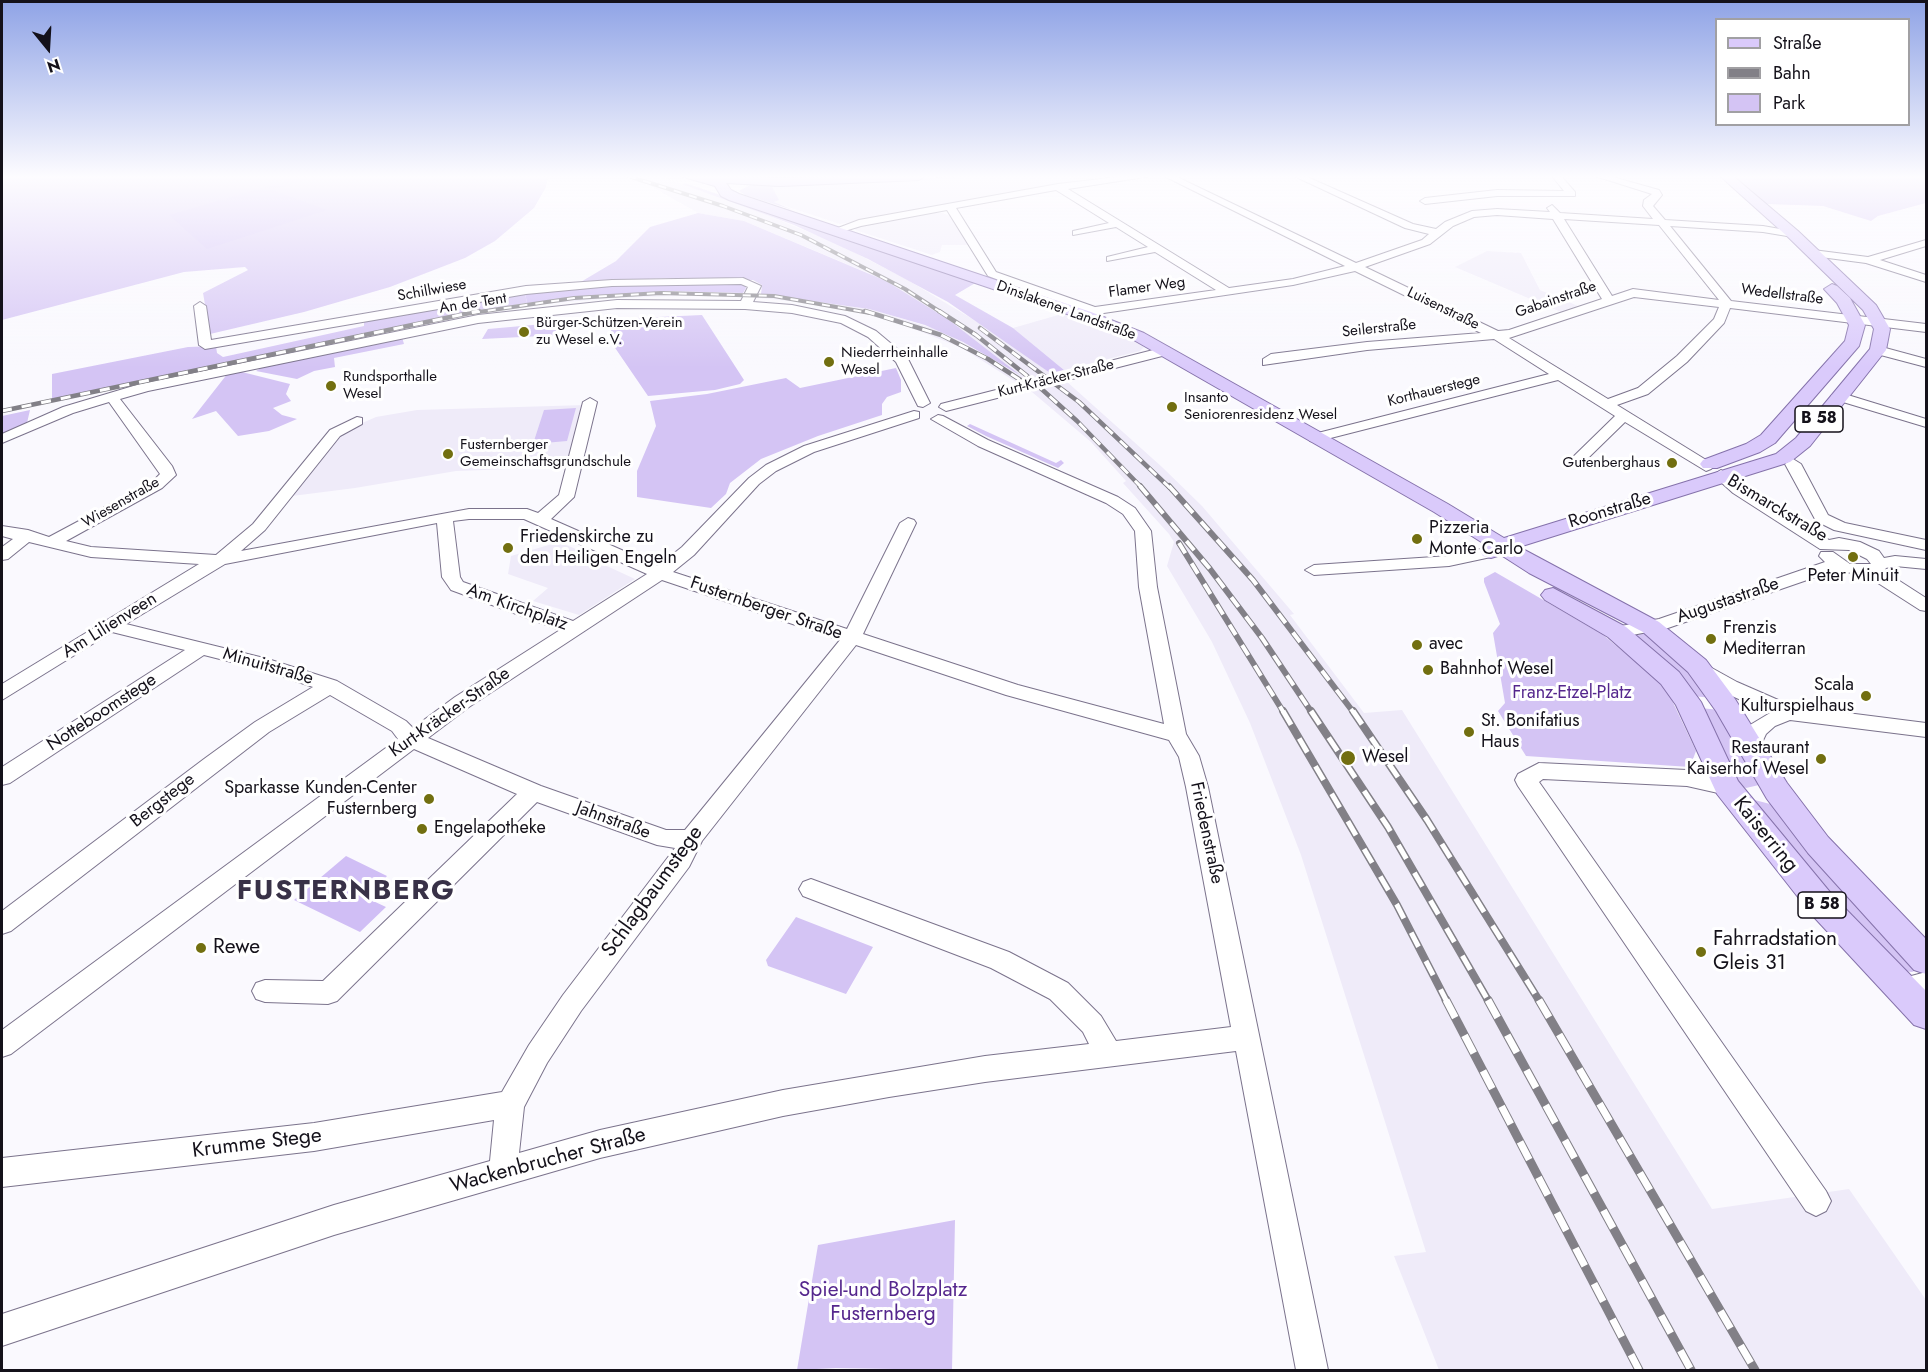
<!DOCTYPE html>
<meta charset="utf-8">
<style>
body{margin:0}
#map{position:relative;width:1928px;height:1372px;overflow:hidden;background:#faf9fe;font-family:Jost,sans-serif}
canvas{display:block}
.frame{position:absolute;inset:0;border:3px solid #14111a;pointer-events:none}
.legend{position:absolute;left:1715px;top:18px;width:195px;height:108px;box-sizing:border-box;background:#fff;border:2px solid #a1a0a3;margin:0;padding:8px 10px;list-style:none;font-size:18px;color:#14111a}
.legend li{display:flex;align-items:center;gap:12px;height:30px}
.legend b{width:30px;border:2px solid #a1a0a3}
.north{position:absolute;left:18px;top:18px;width:60px;height:60px;-webkit-text-stroke:4px #fff;paint-order:stroke;rotate:162deg;font-size:16px;font-weight:700;line-height:24px;text-align:center;color:#14111a}
.north::after{content:'';display:block;margin:auto;width:21px;height:27px;background:#14111a;clip-path:polygon(50% 0,100% 100%,50% 72%,0 100%)}
</style>
<div id="map">
<canvas width="1928" height="1372"></canvas>
<div class="frame"></div>
<ul class="legend">
<li><b style="height:8px;background:#dacafb"></b>Straße</li>
<li><b style="height:8px;background:#828087"></b>Bahn</li>
<li><b style="height:16px;background:#d4c4f4"></b>Park</li>
</ul>
<div class="north">N</div>
</div>
<script>
const c = document.querySelector('canvas').getContext('2d');
c.lineJoin = 'round';
function paint(path, color) { c.fillStyle = color; c.fill(path, 'evenodd'); }
const poly = rows => new Path2D(rows.map(r => 'M' + r).join(''));
function stroke(path, color, width, dash) { c.strokeStyle = color; c.lineWidth = width; c.lineCap = dash ? 'butt' : 'round'; c.setLineDash(dash || []); c.stroke(path); }
function write(font, color, halo, rows, align = 'center') {
  c.font = font + ' Jost,sans-serif'; c.lineWidth = 6; c.setLineDash([]); c.textBaseline = 'middle'; c.strokeStyle = halo; c.fillStyle = color; for (const [text, x, y, turn = 0] of rows) {
    c.save(); c.translate(x, y); c.rotate((+turn || 0) * Math.PI / 180); c.textAlign = isNaN(turn) ? turn : align; if (halo) c.strokeText(text, 0, 0); c.fillText(text, 0, 0); c.restore();
  }
}
paint(poly([
 [633,176,659,176,737,203,836,243,906,279,989,329,1050,373,1056,372,1162,467,1202,506,1294,614,1290,615,1364,713,1402,710,1712,1209,1849,1189,1926,1300,1926,1370,1439,1370,1394,1256,1426,1252,1301,855,1250,723,1212,642,1167,566,1174,542,1169,534,1123,483,1126,481,1091,442,1032,392,962,348,899,323,840,307,771,299,711,295,614,298,531,305,456,317,2,413,2,409,468,312,559,298,666,291,774,295,869,309,942,331,1014,371,868,273,744,221,698,213],
 [980,176,1067,176,1083,183,840,224,773,202,772,187],
 [928,213,943,213,955,218,970,245,942,245,940,252,932,255,855,230,857,227],
 [1487,251,1521,253,1540,290,1578,306,1561,312,1455,267],
 [1065,313,1119,332,1144,347,1140,351,1064,370,1013,328],
 [586,405,568,467,456,471,355,488,292,496,344,431,376,417,417,410],
 [559,542,583,552,583,555,635,579,579,615,533,601,548,588,508,574,511,556]
]), '#efebf9');
paint(poly([
 [2,176,548,176,546,187,534,208,495,241,465,258,390,287,304,312,210,334,203,293,248,270,245,267,184,272,2,320],
 [1732,176,1919,176,1926,180,1926,203,1878,216,1871,221,1823,206,1765,204],
 [948,177,962,178,772,187,779,200,774,202,793,210,745,195,739,191,752,184],
 [685,183,977,282,955,295,1013,328,1064,370,1050,373,948,302,868,259,794,225,682,184],
 [698,213,744,221,886,281,949,320,1020,375,963,342,925,325,869,309,761,294,762,285,753,280,665,278,579,283,616,261,650,227],
 [525,293,527,303,468,312,52,399,52,374,188,347,216,346,217,353,223,357,364,326,364,320],
 [702,315,744,380,740,384,715,390,648,396,609,339,614,319],
 [566,322,562,335,482,339,488,329],
 [402,337,404,344,334,358,335,367,314,371,297,379,256,371,266,365],
 [896,368,901,380,901,392,887,397,882,404,882,415,818,436,761,459,730,483,726,494,711,508,637,497,637,471,656,426,650,401,707,394,786,378,800,388],
 [238,371,290,384,286,394,291,401,273,408,282,415,297,419,269,431,238,436,216,411,192,419,228,373],
 [576,408,567,441,533,444,544,410],
 [30,410,27,423,2,435,2,416],
 [970,424,1056,463,1061,460,1064,463,1058,468,986,436,967,426],
 [1495,572,1602,634,1654,677,1668,692,1696,751,1690,767,1526,756,1498,711,1505,703,1493,633,1500,624,1484,582,1484,578],
 [1637,634,1648,634,1660,642,1713,698,1692,696,1633,635],
 [1700,708,1720,710,1759,785,1746,788,1737,784],
 [1743,797,1774,805,1918,969,1912,972,1893,970],
 [796,917,873,947,846,994,768,966,766,960],
 [955,1220,952,1370,836,1368,797,1370,818,1245]
]), '#d4c4f4');
paint(poly([
 [293,176,320,176,272,190,327,210,207,249,169,215,283,182],
 [744,284,746,288,743,293,666,291,527,303,525,293,626,285],
 [346,856,387,876,377,887,381,889,371,900,386,907,360,932,294,900]
]), '#d0bef5');
const minor = poly([
 [1126,176,1151,176,1068,189,1229,288,1293,279,1345,266,1164,176,1175,176,1356,263,1422,240,1429,234,1405,228,1294,176,1305,176,1413,224,1436,229,1445,222,1472,211,1497,209,1550,212,1547,208,1552,205,1560,213,1653,219,1643,206,1644,200,1652,194,1595,176,1609,176,1659,190,1662,195,1653,206,1665,220,1763,226,1797,232,1798,234,1793,237,1763,232,1670,226,1731,301,1926,324,1926,332,1730,308,1724,323,1687,362,1648,394,1617,405,1711,463,1714,466,1711,469,1706,471,1625,422,1585,461,1575,461,1572,458,1575,455,1615,416,1558,380,1315,442,1310,441,1308,438,1310,435,1549,374,1494,339,1367,350,1263,365,1263,359,1271,354,1367,342,1481,333,1355,271,1293,285,1097,314,1085,319,1079,315,1083,311,988,276,947,210,861,226,835,234,830,231,859,220,1058,184,1126,176],
 [1056,190,1109,223,1073,231,1073,235,1116,227,1148,247,1107,257,1107,261,1155,252,1216,290,1095,307,996,272,956,208,1056,190],
 [1497,215,1553,219,1602,299,1509,330,1498,331,1365,267,1430,244,1453,226,1474,217,1497,215],
 [1564,219,1659,225,1719,300,1633,289,1612,296,1564,219],
 [1634,297,1719,307,1714,319,1677,356,1638,388,1608,399,1509,338,1634,297],
 [1552,176,1561,176,1575,192,1575,196,1497,196,1425,204,1420,201,1425,198,1497,190,1564,191,1552,176],
 [1926,240,1926,246,1880,260,1926,275,1926,282,1866,263,1813,256,1808,253,1813,250,1868,257,1926,240],
 [743,278,761,286,753,302,792,305,845,316,876,331,907,357,930,403,923,407,918,406,896,362,868,337,841,323,792,313,745,309,617,308,478,323,148,391,120,399,172,466,176,475,162,488,66,541,91,547,216,555,253,524,330,430,357,417,362,418,362,424,340,436,265,530,241,551,469,509,527,509,538,513,559,495,583,402,590,398,597,402,574,497,551,519,658,566,682,547,749,478,766,465,804,446,914,411,919,412,919,418,814,452,776,471,759,484,694,555,673,572,847,629,900,523,908,518,914,520,916,523,863,634,1018,685,1164,724,1139,587,1135,531,1123,514,1106,503,978,446,931,419,938,415,943,416,988,440,1118,497,1135,508,1151,531,1157,587,1186,734,1199,756,1208,787,1328,1370,1296,1370,1236,1051,985,1082,889,1097,783,1116,600,1158,334,1235,2,1346,2,1314,334,1205,490,1161,494,1120,314,1151,2,1187,2,1158,314,1123,502,1092,529,1045,563,995,675,848,657,845,537,802,337,1001,328,1004,265,1002,256,999,252,991,256,983,265,980,323,981,517,794,414,749,11,1054,2,1057,2,1030,398,739,392,731,330,695,269,732,11,931,2,934,2,911,204,759,255,722,313,687,263,670,204,655,10,783,2,785,2,767,185,650,112,632,2,700,2,684,199,564,91,557,29,542,8,559,2,560,2,547,13,539,2,536,2,526,28,530,49,537,152,482,160,474,109,402,73,413,2,443,2,434,63,407,140,384,478,315,617,300,741,301,748,287,741,284,612,286,526,294,205,349,199,345,194,306,200,302,206,306,211,340,526,286,612,280,743,278],
 [469,519,524,519,647,574,573,621,463,582,460,577,453,521,469,519],
 [437,523,442,577,451,590,560,630,455,697,413,728,406,721,337,681,268,659,126,624,225,564,437,523],
 [662,580,840,640,685,830,666,830,541,786,428,738,469,707,662,580],
 [856,645,1006,695,1169,740,1179,757,1186,787,1231,1027,1116,1041,1101,1016,1068,983,1009,952,811,879,803,882,799,889,803,896,991,968,1050,999,1083,1032,1089,1044,985,1056,783,1090,600,1130,519,1153,524,1107,547,1063,581,1011,689,867,702,841,856,645],
 [1878,346,1926,359,1926,367,1873,353,1872,350,1878,346],
 [1165,347,1170,348,1170,354,946,411,939,407,941,404,1165,347],
 [1838,392,1926,419,1926,427,1833,399,1831,396,1838,392],
 [1793,459,1801,464,1828,515,1845,523,1926,540,1926,550,1834,530,1816,521,1785,464,1793,459],
 [1721,470,1829,540,1839,538,1860,542,1879,551,1884,558,1895,556,1926,559,1926,569,1895,566,1886,568,1884,571,1926,598,1926,611,1920,610,1867,576,1836,570,1668,628,1617,638,1610,636,1608,632,1610,628,1659,619,1825,562,1819,556,1821,552,1833,552,1850,564,1871,564,1867,559,1849,550,1820,549,1733,493,1713,475,1721,470],
 [1485,548,1493,553,1491,557,1449,566,1314,575,1305,570,1314,565,1449,556,1485,548],
 [1701,662,1737,682,1792,706,1926,723,1926,737,1790,720,1775,726,1766,734,1758,751,1751,753,1744,751,1741,746,1750,725,1770,713,1723,692,1694,673,1691,668,1694,663,1701,662],
 [1539,763,1687,770,1735,781,1738,787,1735,793,1727,795,1687,786,1543,779,1539,782,1826,1191,1831,1201,1826,1211,1816,1216,1806,1211,1518,786,1515,780,1518,774,1539,763],
 [1926,972,1926,994,1902,1000,1893,997,1889,989,1893,981,1926,972]
]);
const major = poly([
 [680,176,780,178,925,176,919,180,780,186,726,183,731,190,739,194,1091,312,1144,333,1448,504,1504,538,1776,454,1796,438,1870,349,1874,329,1863,310,1788,237,1720,176,1733,176,1798,231,1876,305,1890,329,1886,350,1810,446,1790,462,1519,547,1659,622,1706,660,1735,699,1787,783,1828,837,1926,939,1926,974,1914,970,1808,853,1767,799,1716,711,1688,672,1643,632,1529,573,1501,555,1491,558,1483,556,1480,551,1486,545,1434,512,1132,339,1079,318,729,200,721,196,715,186,680,176],
 [1832,284,1837,286,1850,298,1865,325,1859,346,1775,443,1760,452,1717,468,1703,468,1700,464,1703,460,1746,444,1761,435,1845,341,1849,325,1837,303,1824,289,1832,284],
 [1553,588,1626,627,1679,672,1701,702,1738,781,1834,897,1926,991,1926,1029,1914,1025,1812,915,1717,794,1676,705,1661,684,1608,637,1545,600,1541,595,1545,590,1553,588]
]);
stroke(minor, '#7b738c', 2);
stroke(major, '#8572ab', 2);
paint(minor, '#fff');
paint(major, '#dacafb');
const railFar4 = poly([
 [628,176,723,206,801,235,905,289,942,313],
 [472,313,574,298,661,293,774,296,870,313]
]);
const railFar3 = poly([
 [865,311,941,335,988,359,1022,381],
 [939,311,976,335,1026,375,1077,421,1142,488],
 [980,328,1079,402,1170,488],
 [2,411,479,311]
]);
const railFar2 = poly([
 [1140,486,1210,569,1262,638,1312,713],
 [1169,486,1253,580,1354,713],
 [1179,543,1284,713]
]);
const railFar1 = poly([
 [1283,711,1397,905,1447,1002],
 [1311,711,1388,827,1489,1002],
 [1353,711,1427,820,1540,1002]
]);
const rail = poly([
 [1446,1000,1639,1370],
 [1488,1000,1691,1370],
 [1539,1000,1755,1370]
]);
stroke(railFar4, '#828087', 4);
stroke(railFar3, '#828087', 4.5);
stroke(railFar2, '#828087', 6);
stroke(railFar1, '#828087', 8);
stroke(rail, '#828087', 9);
stroke(railFar4, '#fff', 2, [8]);
stroke(railFar3, '#fff', 3, [10]);
stroke(railFar2, '#fff', 4, [12]);
stroke(railFar1, '#fff', 5, [16]);
stroke(rail, '#fff', 7, [20]);
const sky = c.createLinearGradient(0, 0, 0, 368);
sky.addColorStop(0, '#8fa3e6');
sky.addColorStop(0.48, '#fdfcff');
sky.addColorStop(1, '#fdfcff00');
c.fillStyle = sky;
c.fillRect(0, 0, 1928, 368);
for (const [x, y, r, color] of [
 [524,332,6,"#726f10"],
 [829,362,6,"#726f10"],
 [331,386,6,"#726f10"],
 [1172,407,6,"#726f10"],
 [448,454,6,"#726f10"],
 [1672,463,6,"#726f10"],
 [1417,539,6,"#726f10"],
 [508,548,6,"#726f10"],
 [1853,557,6,"#726f10"],
 [1711,639,6,"#726f10"],
 [1417,645,6,"#726f10"],
 [1428,670,6,"#726f10"],
 [1866,696,6,"#726f10"],
 [1469,732,6,"#726f10"],
 [1348,758,8,"#726f10"],
 [1821,759,6,"#726f10"],
 [429,799,6,"#726f10"],
 [422,829,6,"#726f10"],
 [201,948,6,"#726f10"],
 [1701,952,6,"#726f10"]
]) { const dot = new Path2D(); dot.arc(x, y, r, 0, 2 * Math.PI); c.fillStyle = color; c.fill(dot); stroke(dot, '#fff', 2); }
write('15px', '#14111a', '#fff', [
 ["Flamer Weg",1147,288,-8],
 ["Schillwiese",432,291,-10],
 ["Wedellstraße",1782,295,7],
 ["Gabainstraße",1556,300,-19],
 ["An de Tent",473,304,-9],
 ["Luisenstraße",1443,309,26],
 ["Dinslakener Landstraße",1066,311,20],
 ["Seilerstraße",1379,329,-6],
 ["Kurt-Kräcker-Straße",1056,379,-14],
 ["Korthauerstege",1434,391,-14],
 ["Wiesenstraße",121,503,-30]
]);
write('15px', '#14111a', '#fff', [
 ["Bürger-Schützen-Verein",536,323],
 ["zu Wesel e.V.",536,340],
 ["Niederrheinhalle",841,353],
 ["Wesel",841,370],
 ["Rundsporthalle",343,377],
 ["Wesel",343,394],
 ["Insanto",1184,398],
 ["Seniorenresidenz Wesel",1184,415],
 ["Fusternberger",460,445],
 ["Gemeinschaftsgrundschule",460,462],
 ["Gutenberghaus",1660,463,"right"]
], 'left');
for (const [x, y, w] of [
 [1819,419,48],
 [1822,905,48]
]) { const box = new Path2D(); box.roundRect(x - w / 2, y - 13, w, 26, 4.5); c.fillStyle = '#fff'; c.fill(box); stroke(box, '#14111a', 1.5); }
write('bold 16px', '#14111a', null, [
 ["B 58",1819,419],
 ["B 58",1822,905]
]);
write('18px', '#14111a', '#fff', [
 ["Bismarckstraße",1777,509,31],
 ["Roonstraße",1610,511,-17],
 ["Augustastraße",1728,601,-19],
 ["Am Kirchplatz",517,608,20],
 ["Fusternberger Straße",766,609,19],
 ["Am Lilienveen",110,626,-32],
 ["Minuitstraße",268,667,16],
 ["Notteboomstege",102,713,-33],
 ["Kurt-Kräcker-Straße",450,713,-35],
 ["Bergstege",163,801,-38],
 ["Jahnstraße",613,821,20],
 ["Friedenstraße",1206,833,78]
]);
write('18px', '#14111a', '#fff', [
 ["Pizzeria",1429,529],
 ["Monte Carlo",1429,550],
 ["Friedenskirche zu",520,538],
 ["den Heiligen Engeln",520,559],
 ["Peter Minuit",1853,577,"center"],
 ["Frenzis",1723,629],
 ["Mediterran",1723,650],
 ["avec",1429,645],
 ["Bahnhof Wesel",1440,670],
 ["Scala",1854,686,"right"],
 ["Kulturspielhaus",1854,707,"right"],
 ["St. Bonifatius",1481,722],
 ["Haus",1481,743],
 ["Restaurant",1809,749,"right"],
 ["Kaiserhof Wesel",1809,770,"right"],
 ["Wesel",1362,758],
 ["Sparkasse Kunden-Center",417,789,"right"],
 ["Fusternberg",417,810,"right"],
 ["Engelapotheke",434,829]
], 'left');
write('18px', '#55278d', '#fff', [
 ["Franz-Etzel-Platz",1572,694]
]);
write('21px', '#14111a', '#fff', [
 ["Kaiserring",1765,835,51],
 ["Schlagbaumstege",653,892,-54],
 ["Krumme Stege",257,1144,-7],
 ["Wackenbrucher Straße",548,1161,-15]
]);
write('21px', '#14111a', '#fff', [
 ["Fahrradstation",1713,940],
 ["Gleis 31",1713,964],
 ["Rewe",213,948]
], 'left');
write('21px', '#55278d', '#fff', [
 ["Spiel-und Bolzplatz",883,1291],
 ["Fusternberg",883,1315]
]);
c.letterSpacing = '1.5px';
write('bold 28px', '#383147', '#fff', [
 ["FUSTERNBERG",346,892]
]);
c.letterSpacing = '0px';
</script>
